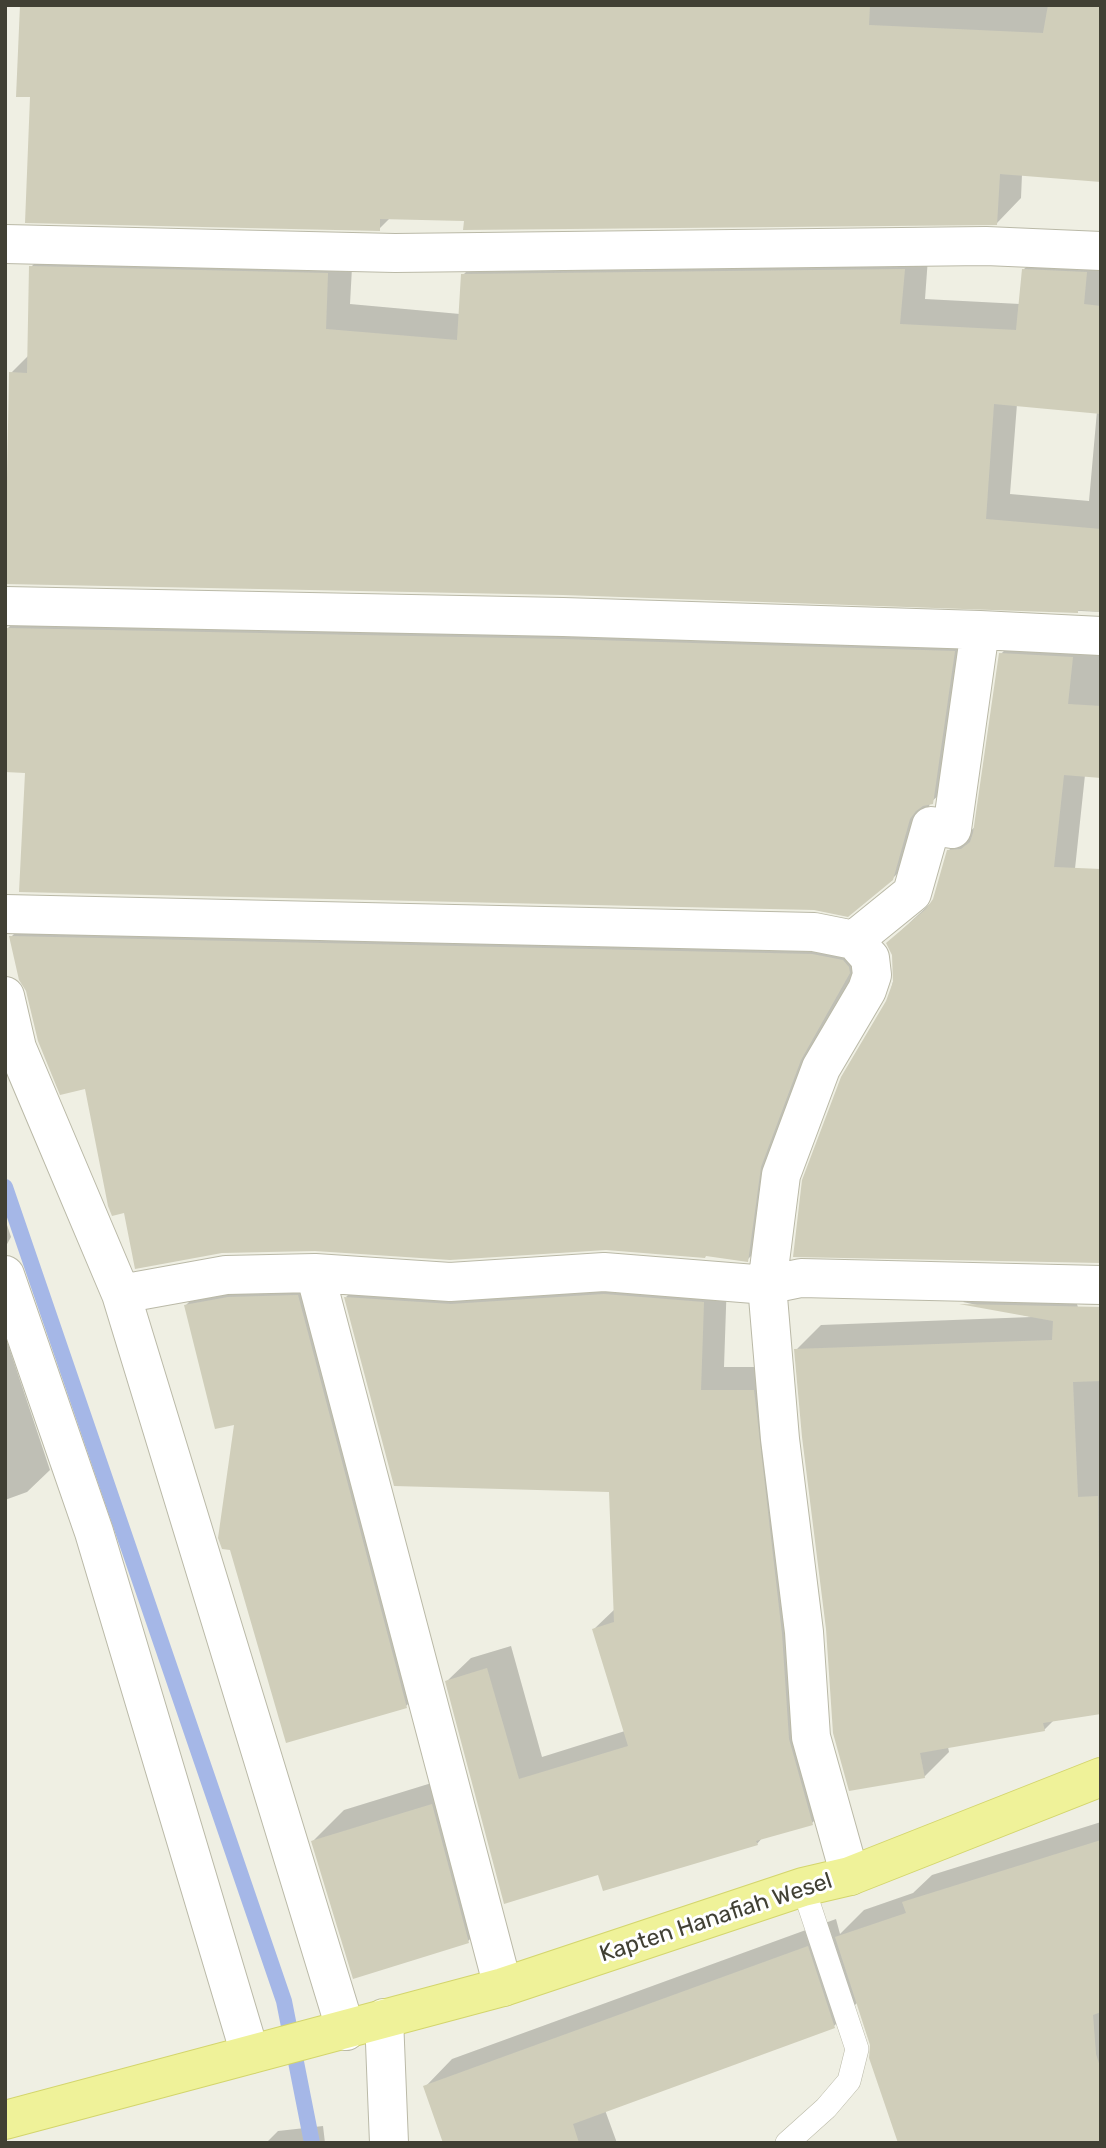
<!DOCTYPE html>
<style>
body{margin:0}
#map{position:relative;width:1106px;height:2148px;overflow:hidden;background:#efefe3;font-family:Rubik,sans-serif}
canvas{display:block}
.frame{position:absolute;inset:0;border:7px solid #414034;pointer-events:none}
</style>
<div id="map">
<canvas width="1106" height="2148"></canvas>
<div class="frame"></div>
</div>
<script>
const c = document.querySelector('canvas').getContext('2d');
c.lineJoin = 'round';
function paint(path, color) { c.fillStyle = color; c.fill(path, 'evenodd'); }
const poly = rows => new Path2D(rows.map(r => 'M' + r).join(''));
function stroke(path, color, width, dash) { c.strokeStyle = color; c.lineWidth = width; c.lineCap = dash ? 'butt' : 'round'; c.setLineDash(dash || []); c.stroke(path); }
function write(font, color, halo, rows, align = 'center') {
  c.font = font + ' Rubik,sans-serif'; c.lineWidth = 6; c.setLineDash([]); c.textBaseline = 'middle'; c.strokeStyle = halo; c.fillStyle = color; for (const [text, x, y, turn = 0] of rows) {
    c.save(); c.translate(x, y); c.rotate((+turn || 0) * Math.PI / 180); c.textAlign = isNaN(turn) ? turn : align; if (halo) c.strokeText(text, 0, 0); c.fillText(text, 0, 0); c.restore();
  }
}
paint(poly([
 [21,5,1101,5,1022,174,1021,198,997,223,391,217,379,229,32,95],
 [56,242,353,249,350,304,460,314,463,275,488,250,929,244,925,299,1020,304,1023,270,1049,245,1101,247,1101,612,981,606,11,373,29,355,31,267],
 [1017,404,1097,411,1089,501,1010,494],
 [30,606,977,629,956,780,930,803,915,856,892,879,27,771,7,629],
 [1026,628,1101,632,1101,776,1085,775,1074,878,889,998,895,973,893,954,888,943,934,900,948,851,976,826,1001,654],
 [36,912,867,936,772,1235,747,1260,707,1254,606,1248,315,1249,126,1211,87,1087,11,937],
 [5,1219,11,1237,6,1246,5,1321],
 [369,1274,727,1279,724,1367,777,1367,836,1799,812,1823,763,1837,757,1844,599,1873,505,1902,447,1681,471,1658,511,1646,542,1757,625,1731,594,1629,616,1608,611,1491,346,1297],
 [319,1275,427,1685,406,1706,236,1423,186,1305,207,1284],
 [986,1279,1101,1282,1101,1305,1077,1304,1099,1379,1101,1433,1101,1712,1054,1720,1044,1730,948,1747,949,1752,924,1777,827,1629,796,1350,821,1325,1032,1317,963,1302],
 [5,1335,50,1470,27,1492,5,1500],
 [464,1773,500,1910,468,1941,313,1841,344,1810],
 [1101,1822,1101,2143,872,2044,858,2002,834,2026,605,2110,617,2143,445,2143,425,2087,452,2059,836,1919,840,1934,864,1910,913,1893,932,1875],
 [323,2126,325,2143,266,2143,278,2131]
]), '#0003');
stroke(poly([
 [5,1187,284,2001,312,2143]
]), '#a5b7e7', 16);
paint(poly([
 [20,5,870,5,869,25,1043,33,1048,5,1101,5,1101,182,1000,174,997,225,463,230,464,221,380,219,380,231,25,223,30,97,16,97],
 [29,266,328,273,326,329,457,340,461,274,905,269,900,324,1016,330,1022,269,1087,272,1084,304,1101,306,1101,414,994,404,986,519,1101,529,1101,612,1078,610,1078,613,563,595,5,584,9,372,27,373],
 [5,628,562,639,955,651,933,804,923,806,916,811,910,819,893,880,848,917,814,910,19,892,25,773,5,772],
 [999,653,1073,657,1068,704,1101,706,1101,778,1064,775,1054,867,1101,869,1101,1263,793,1257,802,1180,841,1077,886,1001,893,982,892,955,886,943,926,909,933,899,947,850,961,849,970,842,973,833],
 [9,936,812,954,843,960,849,967,850,973,801,1060,761,1167,748,1262,706,1256,705,1258,606,1250,450,1260,315,1251,222,1253,135,1269,124,1213,112,1216,108,1206,85,1089,60,1095,38,1041,26,991,19,980],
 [604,1294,704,1302,701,1390,754,1390,782,1634,789,1739,813,1825,756,1841,758,1845,603,1891,598,1875,504,1904,445,1681,487,1668,519,1779,628,1746,592,1629,614,1622,609,1492,394,1486,344,1297,451,1304],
 [298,1295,407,1708,286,1743,230,1550,222,1549,218,1538,234,1425,215,1429,184,1305,228,1297],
 [959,1304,1101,1307,1101,1381,1073,1382,1078,1497,1098,1496,1101,1714,1043,1723,1045,1731,920,1753,925,1778,849,1791,833,1733,826,1629,802,1437,794,1349,1052,1340,1053,1321],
 [432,1804,469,1943,353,1979,311,1841],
 [1101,1840,1101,2012,1093,2015,1096,2054,1101,2070,1101,2143,898,2143,869,2058,870,2045,835,1937,906,1913,902,1902],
 [808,1946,835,2028,573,2124,579,2143,443,2143,423,2086]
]), '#d0ceba');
const lane = poly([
 [787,2143,826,2108,849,2081,857,2049,803,1887]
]);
const street = poly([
 [5,244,395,253,986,246,1101,251],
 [5,606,563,617,980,630,1101,636],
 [5,914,814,932,854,940,870,958,872,975,867,990,821,1068,781,1175,767,1285,604,1272,450,1282,315,1273,226,1275,121,1294],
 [854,940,912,893,931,826,952,829,980,630],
 [5,996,17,1048,121,1294,346,2031],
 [315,1273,503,1987],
 [5,1275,94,1532,250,2054],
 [850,1876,811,1737,804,1632,780,1439,767,1285,801,1278,1101,1285],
 [384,2018,389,2143]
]);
const primary = poly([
 [5,2120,503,1987,803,1887,850,1876,1101,1777]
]);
stroke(lane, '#bab9a7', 24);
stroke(street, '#bab9a7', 40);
stroke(primary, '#d3d56c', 40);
stroke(lane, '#fff', 23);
stroke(street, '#fff', 38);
stroke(primary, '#eff299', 38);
write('23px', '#414034', '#fff', [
 ["Kapten Hanafiah Wesel",716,1918,-18]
]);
</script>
